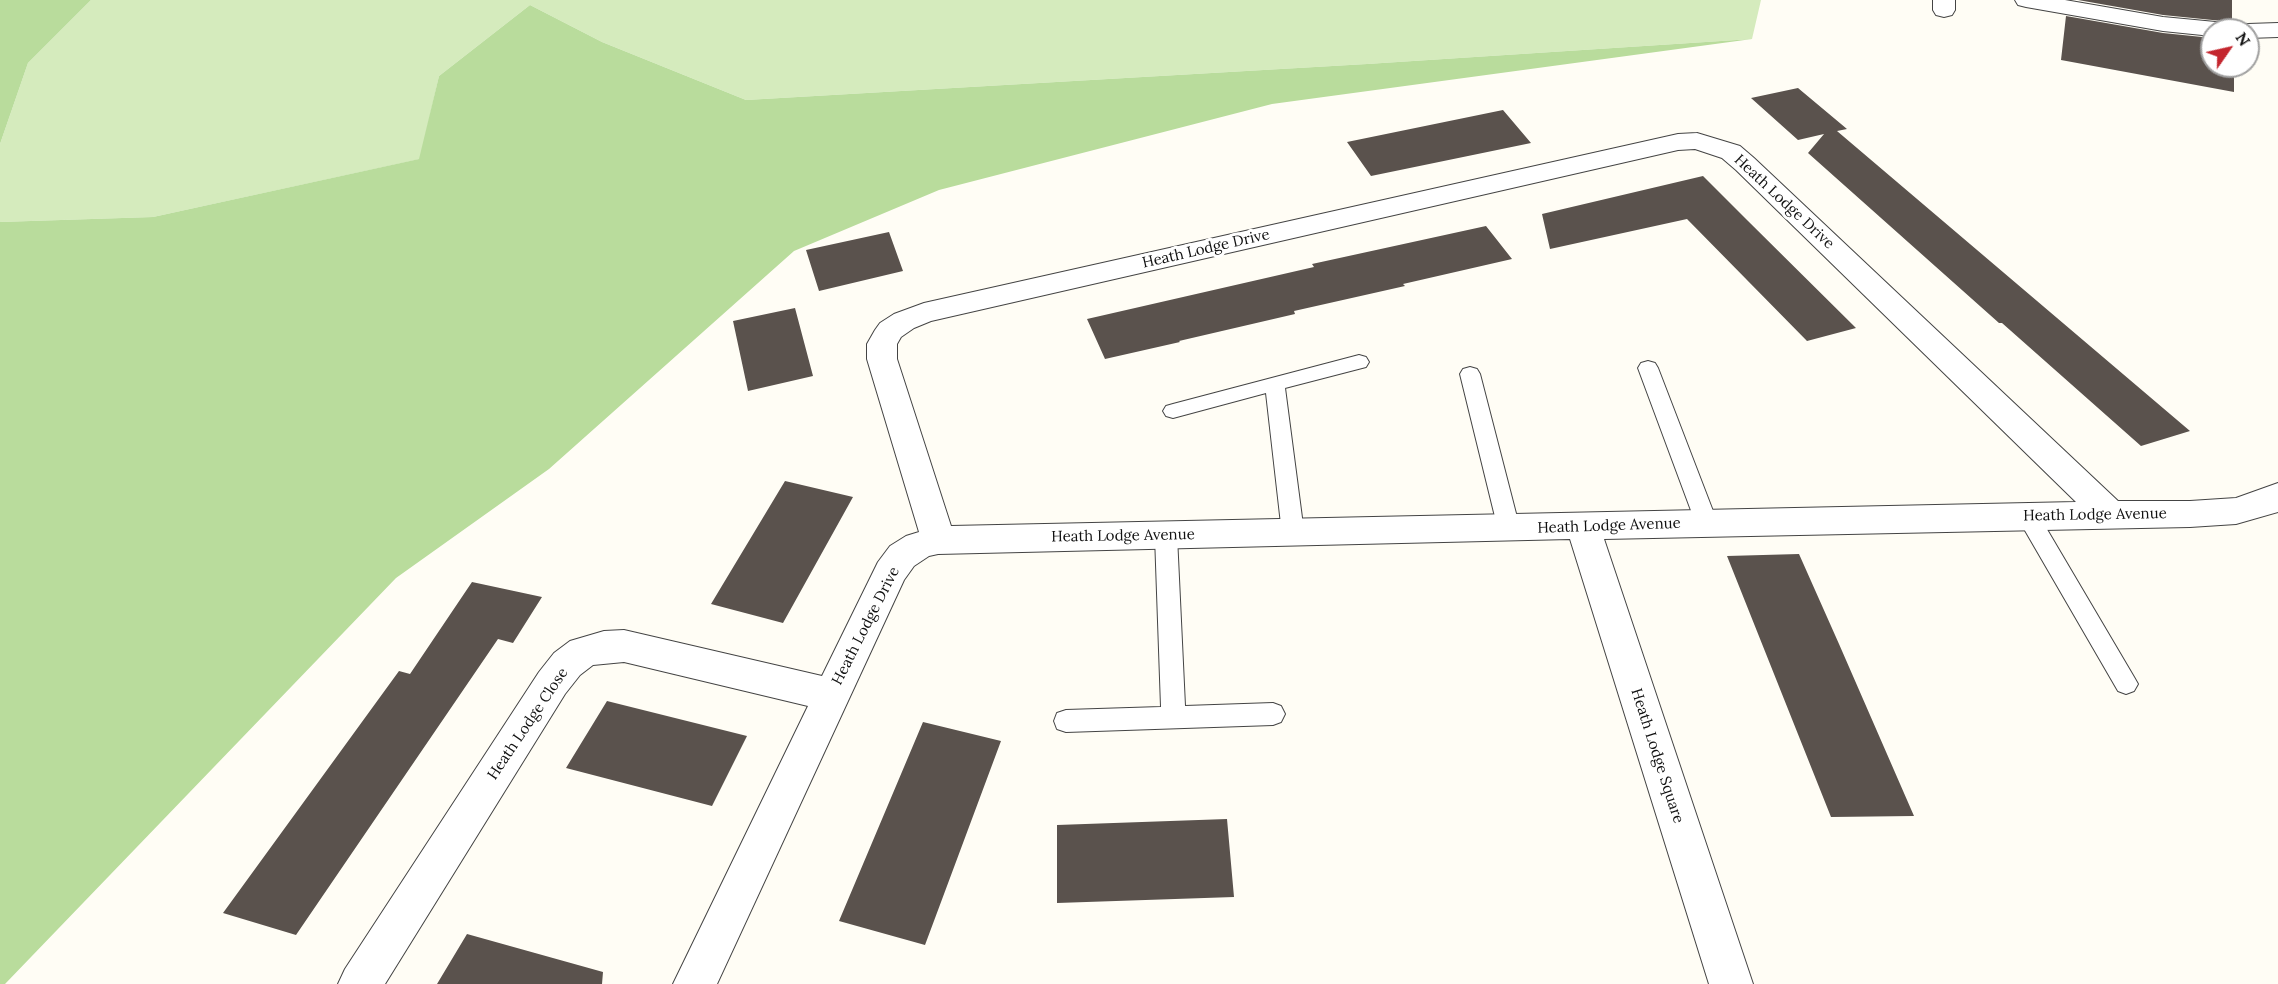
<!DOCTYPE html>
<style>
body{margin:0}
#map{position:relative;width:2278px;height:984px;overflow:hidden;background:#fffdf5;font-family:Lora,serif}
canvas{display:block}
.north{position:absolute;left:2200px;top:18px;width:60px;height:60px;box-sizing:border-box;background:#fff;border:2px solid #a0a0a0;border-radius:50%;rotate:56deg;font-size:16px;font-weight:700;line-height:24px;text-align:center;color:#111}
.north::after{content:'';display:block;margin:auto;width:21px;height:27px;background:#c4262e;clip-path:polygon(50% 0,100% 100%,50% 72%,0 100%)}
</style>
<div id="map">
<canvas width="2278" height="984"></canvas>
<div class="north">N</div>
</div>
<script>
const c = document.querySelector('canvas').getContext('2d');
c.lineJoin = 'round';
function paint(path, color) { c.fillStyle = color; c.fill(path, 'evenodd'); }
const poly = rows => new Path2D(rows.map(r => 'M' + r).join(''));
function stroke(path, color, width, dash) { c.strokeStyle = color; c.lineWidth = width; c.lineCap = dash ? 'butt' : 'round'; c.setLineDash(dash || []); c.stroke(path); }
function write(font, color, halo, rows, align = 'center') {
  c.font = font + ' Lora,serif'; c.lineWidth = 6; c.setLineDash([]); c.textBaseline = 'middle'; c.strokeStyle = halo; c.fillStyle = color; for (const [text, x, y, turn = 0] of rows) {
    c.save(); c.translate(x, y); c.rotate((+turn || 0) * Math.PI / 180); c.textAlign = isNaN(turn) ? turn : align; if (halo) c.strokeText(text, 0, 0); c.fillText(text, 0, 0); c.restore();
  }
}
paint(poly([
 [91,0,1761,0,1752,39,1367,64,746,100,602,42,530,5,439,76,420,159,153,217,0,222,0,144,28,63]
]), '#d5ebbd');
paint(poly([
 [0,0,91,0,28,63,0,144],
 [530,5,602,42,746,100,1367,64,1752,39,1272,104,939,190,794,251,549,469,396,578,5,984,0,984,0,222,153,217,419,159,439,76]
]), '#b9dc9c');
paint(poly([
 [2078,0,2232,0,2232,22,2163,15],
 [2066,16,2163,33,2212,38,2212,66,2234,66,2234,92,2061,60],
 [1798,88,1847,129,1837,131,2190,431,2141,446,2002,323,1999,323,1808,153,1824,134,1798,140,1751,98],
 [1503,110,1531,143,1371,176,1347,142],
 [1703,176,1747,220,1856,328,1807,341,1687,219,1550,249,1542,214],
 [1486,226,1512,259,1403,284,1405,286,1294,311,1295,314,1179,341,1180,342,1105,359,1087,319,1314,267,1312,264],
 [889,232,903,271,819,291,806,250],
 [795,308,813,376,748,391,733,321],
 [785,481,853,497,783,623,711,604],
 [1799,554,1839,644,1914,816,1831,817,1727,556],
 [472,582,542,597,513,643,498,639,296,935,223,913,399,671,410,674],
 [607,701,747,736,712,806,566,768],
 [923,722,1001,741,925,945,839,921],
 [1227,819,1234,897,1057,903,1057,825],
 [467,934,603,972,602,984,437,984]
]), '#5a524d');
const lane = poly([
 [1359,355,1366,357,1369,362,1366,367,1285,388,1304,533,1301,539,1293,542,1285,539,1282,533,1266,393,1173,418,1166,416,1163,411,1166,406,1173,404,1359,355],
 [1648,361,1655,363,1658,368,1718,524,1715,530,1707,533,1699,530,1696,524,1638,368,1641,363,1648,361],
 [1470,367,1477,369,1480,374,1520,529,1517,535,1509,538,1501,535,1498,529,1460,374,1463,369,1470,367],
 [2027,507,2035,509,2134,677,2138,684,2134,691,2126,694,2118,691,2016,515,2019,509,2027,507],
 [1166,527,1174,530,1177,536,1185,706,1273,703,1281,706,1285,714,1281,722,1273,725,1066,732,1057,729,1054,721,1057,713,1066,710,1161,707,1155,536,1158,530,1166,527]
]);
const street = poly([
 [1933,0,1955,0,1955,10,1952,15,1944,17,1936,15,1933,10,1933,0],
 [2015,0,2065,0,2163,17,2226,23,2234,25,2237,30,2240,26,2248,24,2278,23,2278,37,2248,38,2248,30,2212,30,2212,36,2163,31,2026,7,2018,5,2015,0],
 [1697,133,1740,146,1754,158,2118,501,2190,501,2236,498,2278,483,2278,512,2236,524,2190,527,1604,539,1753,984,1709,984,1570,539,938,554,929,556,914,566,904,580,717,984,673,984,808,706,624,662,593,665,580,675,565,694,385,984,338,984,345,969,539,672,554,653,570,641,604,631,624,630,822,676,878,562,890,546,906,536,919,532,867,359,867,344,875,330,880,323,894,314,924,303,1678,134,1697,133],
 [1695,149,1722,158,1736,170,2076,502,951,526,897,359,897,344,901,337,914,328,931,321,1678,150,1695,149]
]);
stroke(lane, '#444', 2);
stroke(street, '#444', 2);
paint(lane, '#fff');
paint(street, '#fff');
write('15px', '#111', '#fff', [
 ["Heath Lodge Drive",1784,202,43],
 ["Heath Lodge Drive",1206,249,-13],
 ["Heath Lodge Avenue",2095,515,-1],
 ["Heath Lodge Avenue",1609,526,-2],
 ["Heath Lodge Avenue",1123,536,-1],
 ["Heath Lodge Drive",866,626,-63],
 ["Heath Lodge Close",528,724,-56],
 ["Heath Lodge Square",1657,756,72]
]);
</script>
